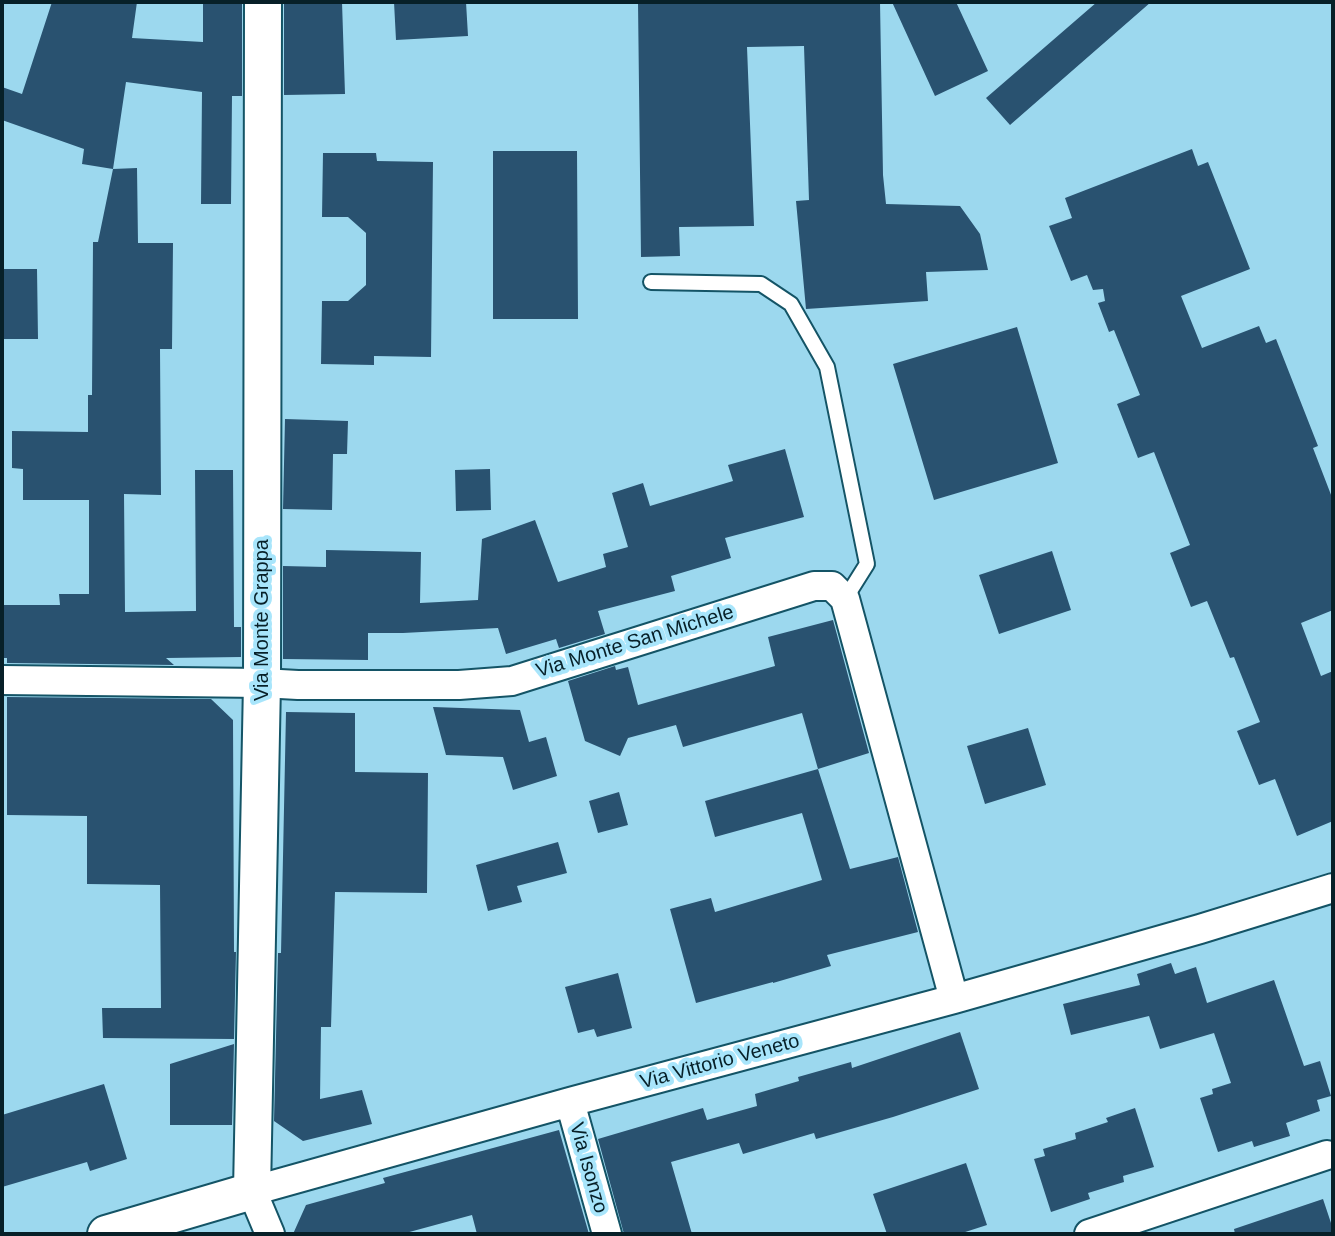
<!DOCTYPE html>
<style>
body{margin:0}
#map{position:relative;width:1335px;height:1236px;overflow:hidden;background:#9cd8ee;font-family:Arial,sans-serif}
canvas{display:block}
.frame{position:absolute;inset:0;border:4px solid #072028;pointer-events:none}
</style>
<div id="map">
<canvas width="1335" height="1236"></canvas>
<div class="frame"></div>
</div>
<script>
const c = document.querySelector('canvas').getContext('2d');
c.lineJoin = 'round';
function paint(path, color) { c.fillStyle = color; c.fill(path, 'evenodd'); }
const poly = rows => new Path2D(rows.map(r => 'M' + r).join(''));
function stroke(path, color, width, dash) { c.strokeStyle = color; c.lineWidth = width; c.lineCap = dash ? 'butt' : 'round'; c.setLineDash(dash || []); c.stroke(path); }
function write(font, color, halo, rows, align = 'center') {
  c.font = font + ' Arial,sans-serif'; c.lineWidth = 8; c.setLineDash([]); c.textBaseline = 'middle'; c.strokeStyle = halo; c.fillStyle = color; for (const [text, x, y, turn = 0] of rows) {
    c.save(); c.translate(x, y); c.rotate((+turn || 0) * Math.PI / 180); c.textAlign = isNaN(turn) ? turn : align; if (halo) c.strokeText(text, 0, 0); c.fillText(text, 0, 0); c.restore();
  }
}
paint(poly([
 [52,2,137,2,132,38,203,42,203,2,242,2,242,96,232,96,231,204,201,204,202,92,126,82,113,169,82,164,84,149,2,120,2,87,22,94],
 [284,2,342,2,345,94,284,95],
 [394,2,466,2,468,36,396,40],
 [638,2,880,2,883,175,886,204,960,206,980,234,988,270,926,272,928,301,806,309,796,201,809,200,804,46,747,47,754,226,679,227,680,256,641,257],
 [892,2,956,2,988,71,935,96],
 [1097,2,1151,2,1010,125,986,98],
 [1192,149,1198,166,1208,162,1250,269,1181,296,1202,348,1259,326,1266,343,1276,339,1318,446,1313,448,1333,500,1333,610,1301,623,1321,676,1333,671,1333,821,1297,836,1275,779,1259,785,1237,731,1260,722,1234,657,1230,658,1207,601,1191,607,1170,553,1190,545,1154,452,1138,458,1117,404,1140,395,1114,330,1109,332,1098,303,1105,301,1103,289,1093,290,1087,275,1071,281,1049,226,1072,218,1065,198],
 [493,151,577,151,578,319,493,319],
 [323,153,376,153,377,161,433,162,431,357,374,356,374,365,321,364,322,301,348,301,366,285,366,233,348,217,322,217],
 [137,168,138,243,173,243,172,349,160,349,161,495,124,494,125,612,196,611,195,470,233,470,234,627,241,627,241,657,166,658,174,665,7,663,7,658,2,658,2,605,60,605,59,594,89,594,89,500,23,500,23,469,12,468,12,431,88,432,88,395,92,395,93,242,98,242,113,169],
 [2,269,37,269,38,339,2,339],
 [1017,327,1058,463,934,500,893,364],
 [285,419,348,421,347,454,333,454,332,510,283,509],
 [785,449,804,517,725,538,731,558,671,576,675,591,598,611,605,634,559,648,556,639,506,654,498,628,403,633,368,633,368,660,283,659,283,566,326,567,326,550,421,552,420,603,478,600,482,539,535,520,558,582,606,567,603,554,628,547,612,493,643,483,650,506,733,481,728,465],
 [490,469,491,510,456,511,455,470],
 [1052,551,1071,610,999,634,979,575],
 [833,620,869,753,818,769,802,713,683,747,676,725,628,738,620,756,585,741,568,681,615,666,616,670,628,667,638,705,775,666,768,637],
 [7,697,211,699,233,720,234,952,236,952,234,1039,103,1038,102,1008,161,1008,160,885,87,884,87,816,7,815],
 [433,707,520,710,529,742,546,737,557,776,513,790,503,757,446,755],
 [286,712,355,713,355,772,428,773,427,893,335,892,331,1027,321,1027,320,1099,362,1090,372,1124,303,1141,274,1121,278,953,281,953],
 [1028,728,1046,785,985,804,967,746],
 [818,769,850,869,898,857,918,932,827,955,831,966,773,983,773,982,696,1003,670,909,711,898,715,912,822,880,802,813,715,837,705,801],
 [619,792,628,825,598,833,589,801],
 [558,842,567,873,517,886,522,902,488,911,476,865],
 [1171,963,1175,974,1196,967,1207,1003,1274,980,1304,1066,1320,1061,1331,1096,1317,1100,1320,1111,1286,1123,1290,1136,1254,1147,1252,1141,1218,1152,1200,1098,1213,1094,1212,1089,1231,1083,1214,1033,1160,1049,1149,1016,1071,1035,1063,1004,1140,985,1137,974],
 [618,973,632,1028,597,1037,594,1029,578,1033,565,987],
 [960,1032,979,1089,893,1117,816,1139,814,1133,743,1154,739,1143,671,1162,692,1234,624,1234,598,1139,703,1108,707,1120,757,1106,755,1094,799,1081,798,1077,851,1062,852,1068],
 [234,1044,232,1125,170,1125,170,1064],
 [104,1084,127,1159,90,1171,87,1162,2,1187,2,1115],
 [1135,1108,1154,1167,1123,1176,1124,1182,1088,1193,1090,1199,1051,1212,1034,1159,1045,1156,1043,1149,1076,1139,1075,1133,1108,1122,1106,1118],
 [559,1130,589,1234,477,1234,472,1215,402,1234,293,1234,306,1205,385,1183,383,1178],
 [966,1163,987,1225,959,1234,887,1234,873,1194],
 [1323,1199,1333,1229,1333,1234,1235,1234,1234,1229]
]), '#295270');
const service = poly([
 [651,282,761,284,791,304,827,367,867,564,845,599]
]);
const minor = poly([
 [2,680,262,683,298,685,459,685,512,681,814,586,832,586,845,599,954,999],
 [570,1102,607,1234],
 [270,1234,252,1191,570,1102,954,999,1200,929,1333,888],
 [1089,1234,1327,1155]
]);
const tertiary = poly([
 [106,1234,252,1191,262,683,263,2]
]);
stroke(service, '#145466', 18);
stroke(minor, '#145466', 32);
stroke(tertiary, '#145466', 40);
stroke(service, '#fff', 14);
stroke(minor, '#fff', 28);
stroke(tertiary, '#fff', 36);
write('20px', '#072028', '#a8e5fb', [
 ["Via Monte Grappa",262,620,-90],
 ["Via Monte San Michele",635,642,-17],
 ["Via Vittorio Veneto",720,1062,-15],
 ["Via Isonzo",588,1168,74]
]);
</script>
